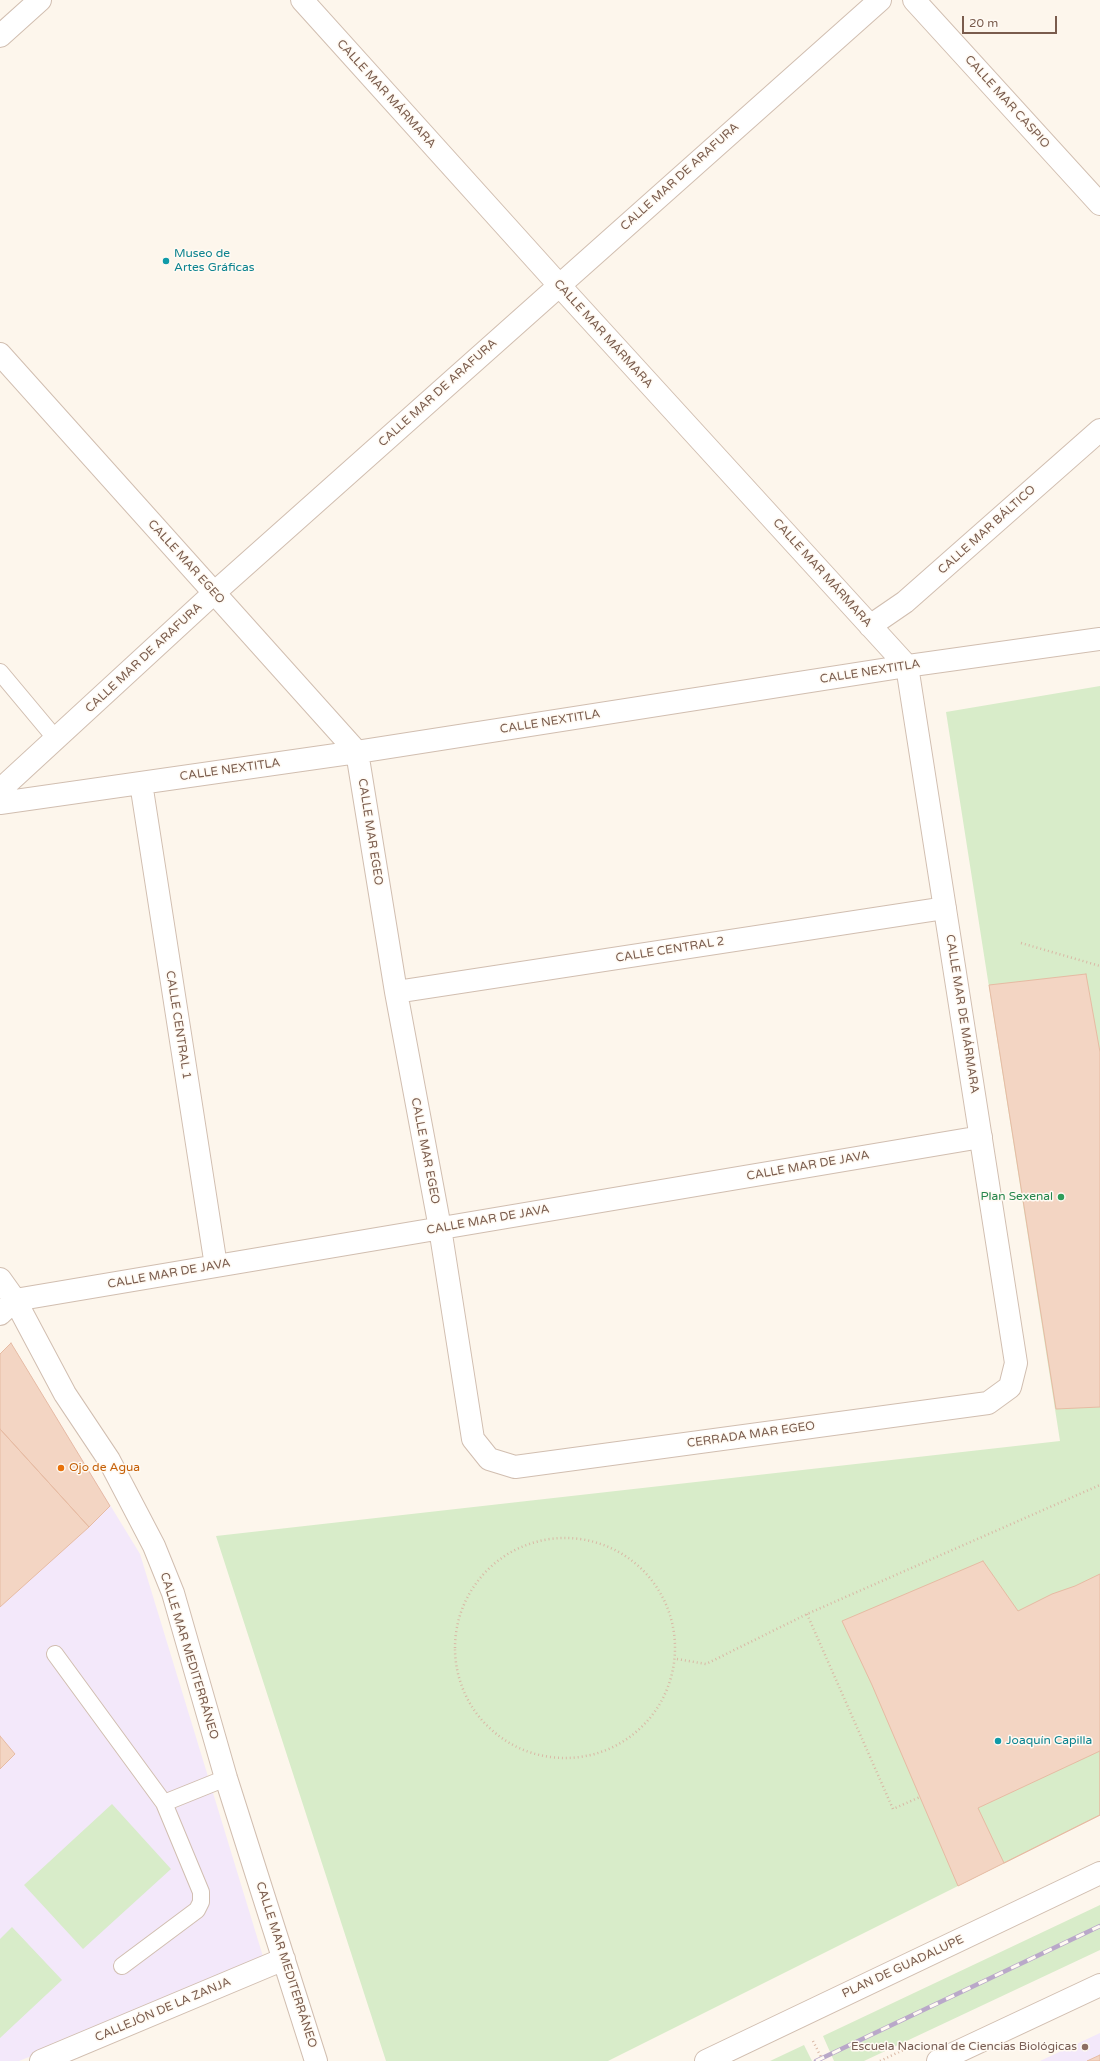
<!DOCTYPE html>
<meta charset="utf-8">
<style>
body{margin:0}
#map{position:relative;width:1100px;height:2061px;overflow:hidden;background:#fdf6ec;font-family:"Varela Round",sans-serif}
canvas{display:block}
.scale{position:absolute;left:962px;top:16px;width:95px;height:18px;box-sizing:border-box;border:2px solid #7a5c4d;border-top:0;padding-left:5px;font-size:12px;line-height:14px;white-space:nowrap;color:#7a5c4d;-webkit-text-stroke:3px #fffaf3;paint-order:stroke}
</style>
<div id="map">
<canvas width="1100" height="2061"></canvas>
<div class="scale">20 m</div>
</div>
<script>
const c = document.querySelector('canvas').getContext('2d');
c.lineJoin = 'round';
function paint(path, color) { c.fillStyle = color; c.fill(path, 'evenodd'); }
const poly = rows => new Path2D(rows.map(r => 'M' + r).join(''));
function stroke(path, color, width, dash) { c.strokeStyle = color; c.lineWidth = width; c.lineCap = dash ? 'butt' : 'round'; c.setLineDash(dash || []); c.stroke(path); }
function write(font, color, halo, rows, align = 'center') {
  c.font = font + ' "Varela Round",sans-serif'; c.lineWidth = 3; c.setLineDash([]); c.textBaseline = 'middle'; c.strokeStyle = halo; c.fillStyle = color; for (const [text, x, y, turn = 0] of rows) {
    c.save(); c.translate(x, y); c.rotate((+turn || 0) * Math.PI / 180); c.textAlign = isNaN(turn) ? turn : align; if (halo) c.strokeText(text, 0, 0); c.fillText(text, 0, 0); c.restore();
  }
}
paint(poly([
 [11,1343,140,1554,265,1963,19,2061,0,2061,0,1354],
 [1100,2033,1100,2061,1040,2061]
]), '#f3e8fa');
paint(poly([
 [1100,686,1100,1815,608,2061,386,2061,216,1536,1060,1441,946,712],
 [112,1804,171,1869,83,1949,24,1885],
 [1100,1905,1100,1950,864,2061,834,2061,823,2036],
 [12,1927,62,1980,0,2038,0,1939],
 [804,2045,812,2061,770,2061]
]), '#d8ecc9');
const building = poly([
 [1086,974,1100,1052,1100,1407,1056,1409,989,985,1086,974],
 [11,1343,110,1506,89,1527,0,1429,0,1354,11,1343],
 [0,1429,89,1527,0,1607,0,1429],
 [983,1561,1018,1611,1052,1594,1075,1586,1100,1574,1100,1815,958,1886,872,1685,842,1621,983,1561],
 [0,1736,15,1754,0,1769,0,1736],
 [1100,1751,1100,1815,1004,1863,978,1808,1100,1751],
 [1100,2055,1100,2061,1087,2061,1100,2055]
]);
paint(building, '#f3d5c3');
stroke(building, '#e6bba3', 1);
const lane = poly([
 [0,672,56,739],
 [55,1654,164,1803,201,1892,201,1902,197,1910,122,1966],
 [164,1803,226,1778]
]);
const street = poly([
 [914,0,1100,204],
 [0,36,40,0],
 [0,354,357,752,396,992,440,1228,473,1439,489,1459,515,1467,988,1403,1010,1387,1016,1363,907,666,559,285,302,0],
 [870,626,905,602,1100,430],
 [141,783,216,1266],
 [0,790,214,593,880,0],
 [0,803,357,752,907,666,1100,639],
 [396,992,945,908],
 [0,1279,15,1300,65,1394,109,1460,154,1546,173,1593,226,1778,316,2061],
 [0,1314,15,1300,981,1137],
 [41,2061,284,1959],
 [706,2061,1100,1873],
 [938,2061,1100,1985]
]);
stroke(lane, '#d1beb0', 18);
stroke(street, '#d1beb0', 24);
stroke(poly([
 [1021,943,1100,966],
 '455 1648a110 110 0 1 1 220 0a110 110 0 1 1-220 0Z',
 [807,1614,893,1809,920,1797],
 [677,1659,706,1664,807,1614,1100,1485],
 [813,2041,823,2061],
 [880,2061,916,2044]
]), '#d9b8a5', 2.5, [1, 3]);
stroke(lane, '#fff', 16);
stroke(street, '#fff', 22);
const rail = poly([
 [816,2061,1100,1926]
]);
stroke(rail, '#b9a8c9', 4.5);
stroke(rail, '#fffaf3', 3, [9]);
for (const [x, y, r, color] of [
 [166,261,4,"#0f9aa8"],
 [1061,1197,4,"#2e9e5b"],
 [61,1468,4,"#e8710a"],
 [998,1741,4,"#0f9aa8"],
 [1085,2047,4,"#8d6e63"]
]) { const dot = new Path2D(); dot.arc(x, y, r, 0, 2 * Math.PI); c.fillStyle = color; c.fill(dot); stroke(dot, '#fffaf3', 1.5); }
write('12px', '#7a5c4d', '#fffaf3', [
 ["CALLE MAR MÁRMARA",386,94,48],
 ["CALLE MAR CASPIO",1007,102,48],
 ["CALLE MAR DE ARAFURA",680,177,-42],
 ["CALLE MAR MÁRMARA",603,334,48],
 ["CALLE MAR DE ARAFURA",438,393,-42],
 ["CALLE MAR BÁLTICO",987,530,-42],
 ["CALLE MAR EGEO",186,562,48],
 ["CALLE MAR MÁRMARA",822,573,48],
 ["CALLE MAR DE ARAFURA",144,658,-43],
 ["CALLE NEXTITLA",870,672,-9],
 ["CALLE NEXTITLA",550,722,-9],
 ["CALLE NEXTITLA",230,770,-8],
 ["CALLE MAR EGEO",370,832,81],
 ["CALLE CENTRAL 2",670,950,-9],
 ["CALLE MAR DE MÁRMARA",962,1014,81],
 ["CALLE CENTRAL 1",178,1025,81],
 ["CALLE MAR EGEO",425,1151,79],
 ["CALLE MAR DE JAVA",808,1166,-10],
 ["CALLE MAR DE JAVA",488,1220,-10],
 ["CALLE MAR DE JAVA",169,1274,-10],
 ["CERRADA MAR EGEO",751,1435,-8],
 ["CALLE MAR MEDITERRÁNEO",189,1656,73],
 ["CALLE MAR MEDITERRÁNEO",286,1965,72],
 ["PLAN DE GUADALUPE",903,1967,-25],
 ["CALLEJÓN DE LA ZANJA",163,2010,-23]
]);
write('12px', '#0d838f', '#fffaf3', [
 ["Museo de",174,254],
 ["Artes Gráficas",174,268],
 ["Joaquín Capilla",1006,1741]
], 'left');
write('12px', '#27864d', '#fffaf3', [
 ["Plan Sexenal",1053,1197]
], 'right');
write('12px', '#c56008', '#fffaf3', [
 ["Ojo de Agua",69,1468]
], 'left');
write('12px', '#785e54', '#fffaf3', [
 ["Escuela Nacional de Ciencias Biológicas",1077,2047]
], 'right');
</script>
